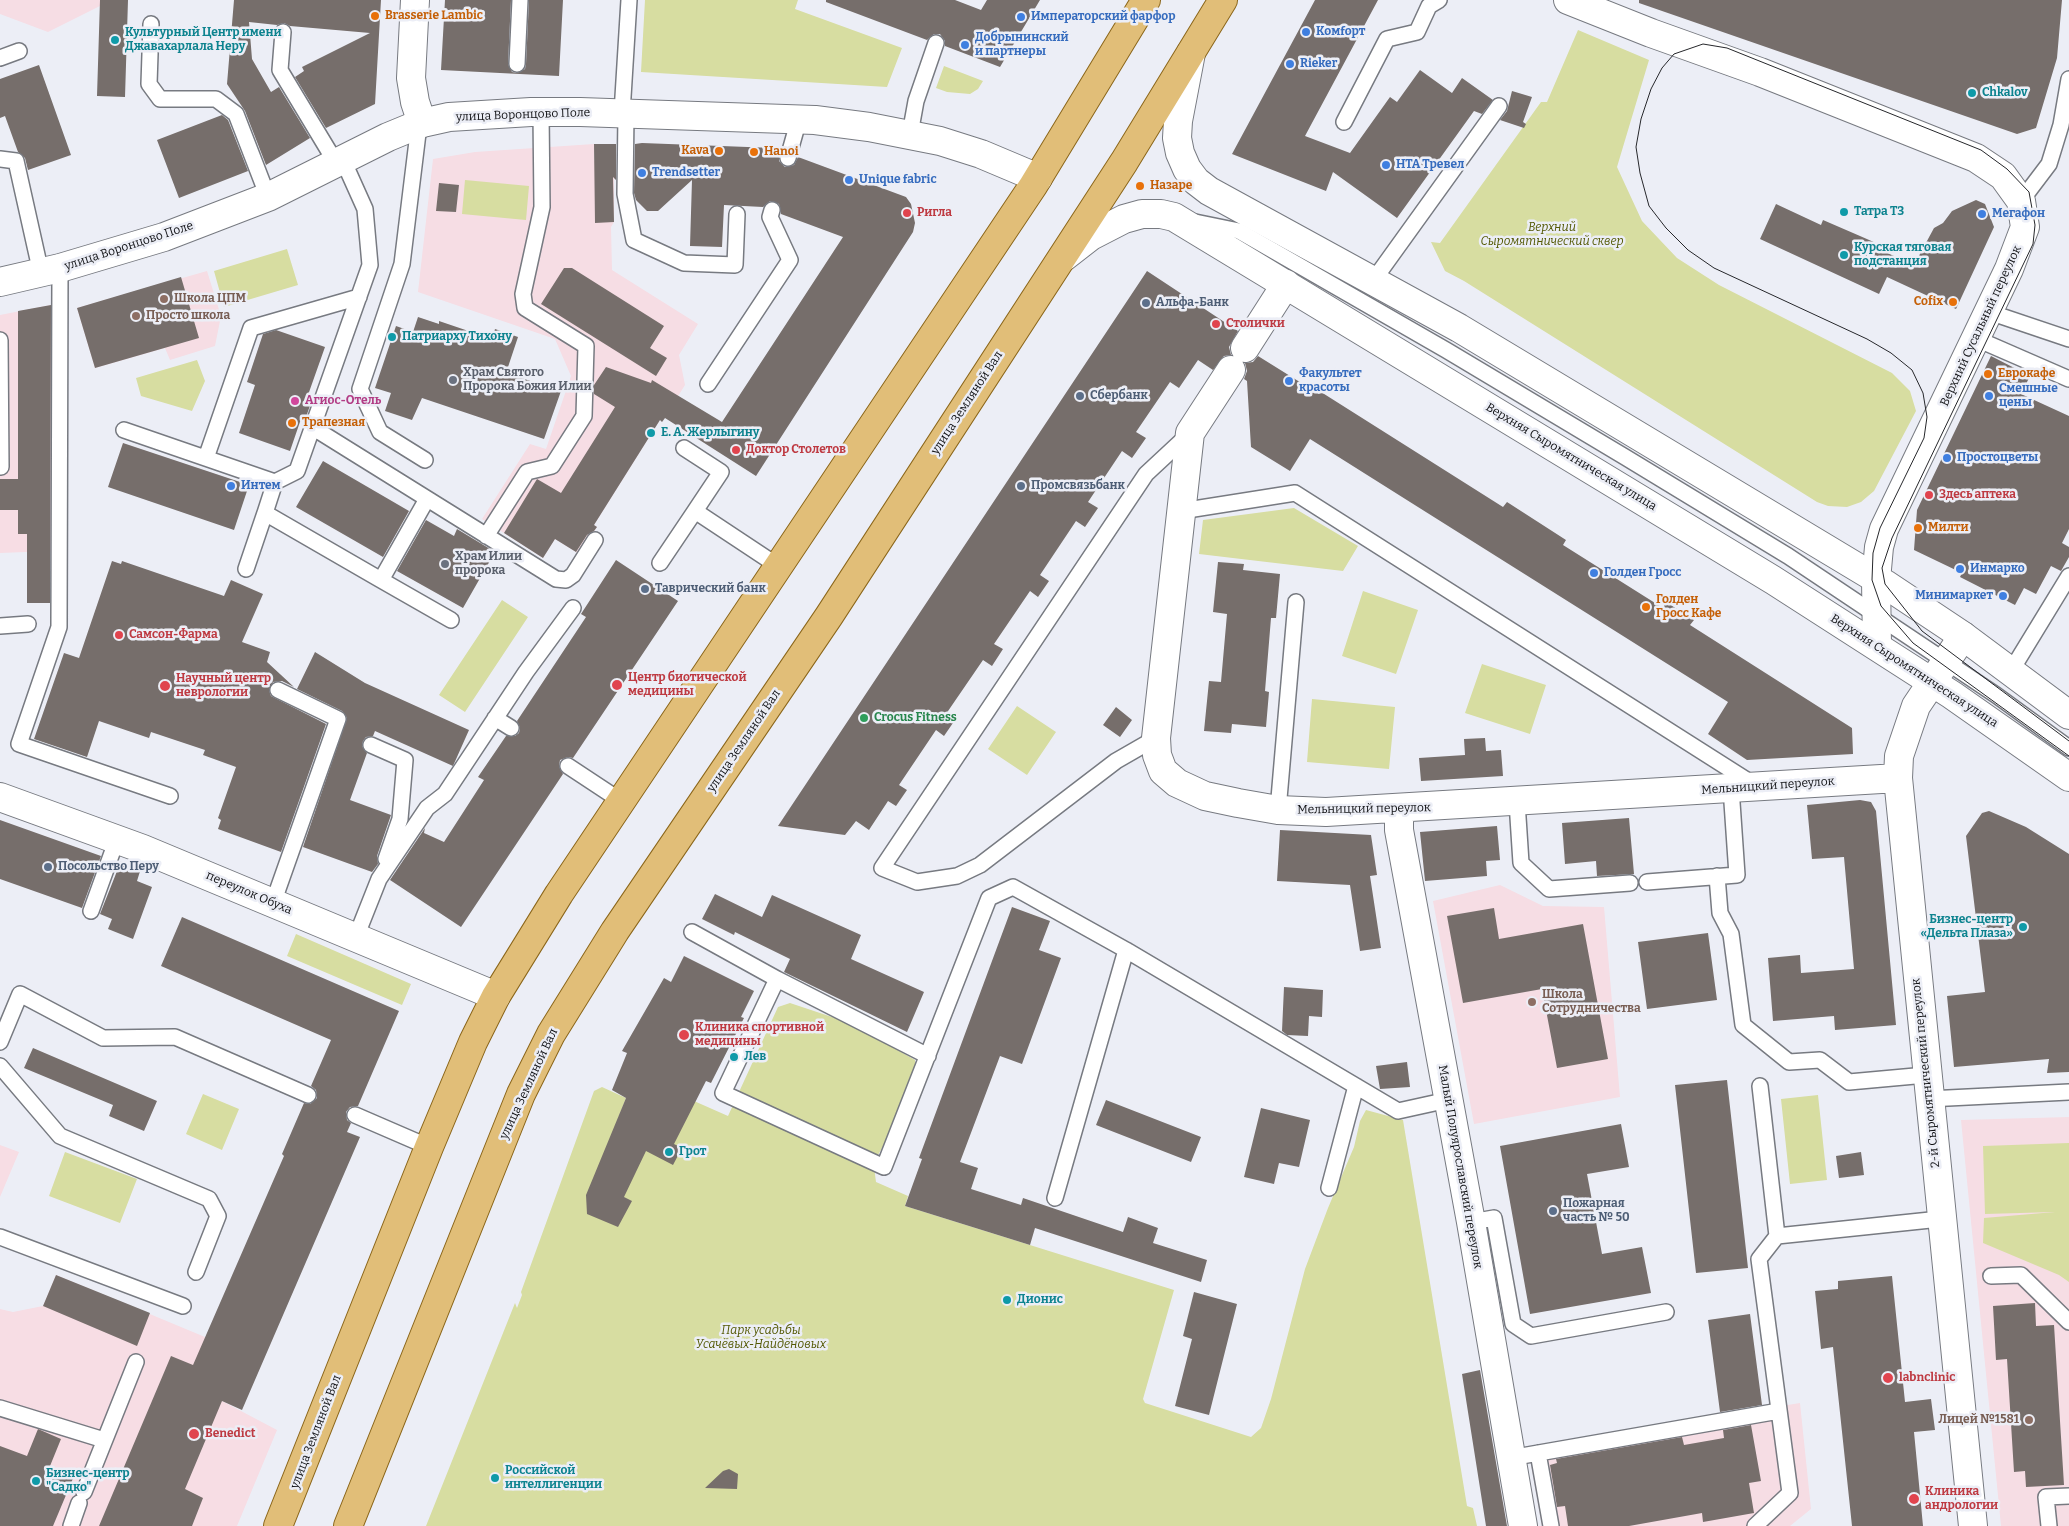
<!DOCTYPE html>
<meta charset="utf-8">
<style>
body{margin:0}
canvas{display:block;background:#eceef6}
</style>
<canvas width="2069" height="1526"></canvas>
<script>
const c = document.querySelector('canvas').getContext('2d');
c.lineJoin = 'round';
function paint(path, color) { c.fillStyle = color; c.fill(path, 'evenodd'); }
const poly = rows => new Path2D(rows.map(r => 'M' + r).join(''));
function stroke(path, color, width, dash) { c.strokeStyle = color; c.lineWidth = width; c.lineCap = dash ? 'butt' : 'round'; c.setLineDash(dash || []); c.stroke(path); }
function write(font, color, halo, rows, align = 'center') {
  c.font = font + ' Bitter,serif'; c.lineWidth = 5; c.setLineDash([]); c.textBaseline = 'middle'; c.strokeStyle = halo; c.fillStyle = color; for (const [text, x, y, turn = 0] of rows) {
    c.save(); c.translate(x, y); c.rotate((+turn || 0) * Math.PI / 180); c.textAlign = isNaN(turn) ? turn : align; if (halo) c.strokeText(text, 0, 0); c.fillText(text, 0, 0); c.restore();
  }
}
paint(poly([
 [51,305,51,551,0,553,0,315],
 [0,1145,19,1152,0,1197],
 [56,1275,205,1337,222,1401,277,1430,237,1526,0,1526,0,1309,13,1312,43,1306]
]), '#f7dde4');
paint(poly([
 [0,0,100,0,100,6,48,32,0,14],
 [594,144,594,161,614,162,614,222,611,227,612,270,698,324,679,355,685,385,662,422,660,420,594,525,597,527,579,554,555,539,543,558,482,519,530,444,546,449,571,376,555,339,418,292,433,159,475,152],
 [207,271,221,316,215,346,170,360,165,348,95,368,77,308],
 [1500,885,1543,906,1604,907,1620,1097,1474,1124,1433,901],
 [2069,1117,2069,1526,2001,1526,1961,1120],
 [1800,1403,1811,1509,1790,1526,1542,1526,1528,1447]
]), '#f6dde4');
paint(poly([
 [645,0,798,0,795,9,902,48,887,87,641,72],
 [1578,30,1649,60,1617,167,1642,221,1677,258,1719,285,1892,373,1910,391,1916,411,1874,491,1861,502,1847,507,1828,506,1817,502,1464,281,1445,271,1431,242,1440,243,1541,102,1547,102],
 [944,66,983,81,978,89,970,94,947,92,936,88],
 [465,180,529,186,526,220,462,214],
 [287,249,298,285,224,307,214,271],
 [197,360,205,381,192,411,141,396,136,378],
 [1294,508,1358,546,1343,571,1199,554,1203,520],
 [1363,591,1418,610,1396,674,1342,656],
 [502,600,528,617,465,712,439,695],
 [1482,664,1546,685,1530,734,1465,713],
 [1312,699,1395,707,1389,769,1307,762],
 [1017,706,1056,732,1027,775,988,749],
 [296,934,411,984,402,1005,287,956],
 [790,1003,850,1023,915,1060,916,1073,904,1110,878,1155,874,1167,876,1182,908,1196,905,1206,1174,1290,1143,1399,1145,1403,1251,1437,1261,1428,1271,1399,1305,1269,1328,1208,1354,1147,1360,1121,1366,1110,1403,1120,1467,1506,1473,1508,1477,1526,426,1526,515,1303,517,1308,522,1295,521,1292,594,1091,602,1087,626,1098,617,1121,694,1101,728,1116,778,1007],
 [203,1094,239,1109,222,1150,186,1134],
 [1818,1095,1827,1180,1790,1184,1781,1099],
 [2069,1143,2069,1282,2059,1275,1983,1243,1984,1218,2055,1212,1985,1214,1983,1146],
 [65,1152,137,1179,120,1223,49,1196]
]), '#d7dda1');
paint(poly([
 [100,0,128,0,125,97,97,96],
 [234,0,381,0,375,104,326,128,295,77,304,71,302,67,370,33,290,26,284,23,277,25,249,22,252,59,271,92,279,87,310,138,266,165,245,111,227,84],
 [445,0,511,0,508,64,512,72,517,73,525,69,526,64,529,0,563,0,559,76,441,70],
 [826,0,955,0,981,10,987,0,1040,0,1000,67,945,46,945,41,940,34,934,34,927,40,826,2],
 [1315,0,1378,0,1305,136,1350,153,1390,97,1397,102,1420,70,1452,93,1462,78,1493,100,1482,114,1474,111,1397,218,1333,172,1326,191,1232,154],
 [1639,0,2062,0,2057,58,2036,128,2017,134,1639,3],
 [39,65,71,155,28,170,25,158,18,152,5,116,0,118,0,79],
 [1512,91,1532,97,1523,122,1526,124,1524,128,1500,120,1507,111],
 [222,115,228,120,248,171,179,198,157,140],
 [642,143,774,148,780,150,779,161,785,167,794,165,798,157,906,197,911,204,915,223,913,232,756,476,665,418,662,422,660,420,594,525,597,527,594,531,587,535,576,552,555,539,543,558,504,533,537,479,561,493,615,407,594,394,594,385,606,367,651,383,652,380,722,422,843,237,781,214,779,204,770,201,763,207,724,205,722,247,690,246,692,180,658,211,647,211,636,200,634,193,635,144],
 [594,144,616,144,616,180,613,177,614,222,595,223],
 [439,183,459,185,456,212,436,211],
 [1976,200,1985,204,1994,227,1956,309,1887,277,1879,294,1760,239,1776,204,1821,225,1823,220,1860,236,1876,243,1874,247,1914,265,1934,228,1943,223,1952,211],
 [564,268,572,268,664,326,650,348,667,358,656,376,541,304],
 [1147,271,1238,331,1229,347,1231,355,1224,356,1213,370,1198,360,1179,388,1170,382,1136,432,1146,438,1132,458,1122,451,1088,502,1098,508,1085,527,1076,521,1040,575,1049,581,1038,597,1030,591,994,644,1003,649,992,666,983,660,946,714,955,720,944,736,936,730,899,785,907,790,896,806,888,801,869,830,856,821,845,835,778,826],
 [181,277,199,338,95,368,77,308],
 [51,305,50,603,27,603,27,534,18,534,18,510,0,510,0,479,18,479,18,311],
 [418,317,439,324,439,321,492,339,495,329,518,337,506,373,561,391,544,439,422,398,412,420,385,411,391,393,375,388,396,326,413,332],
 [276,330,325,347,308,395,313,397,306,417,302,416,290,451,239,433,255,385,247,382,263,334],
 [1258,356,1319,394,1321,392,1503,507,1507,502,1566,540,1563,545,1663,608,1666,602,1694,620,1690,625,1852,728,1853,754,1747,760,1708,734,1728,702,1410,502,1310,439,1290,471,1251,447,1247,381,1244,379,1247,371,1245,363,1253,362],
 [1991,356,2030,376,2021,394,2069,416,2069,529,2062,543,2069,547,2069,557,2061,571,2051,566,2036,594,2024,588,2015,605,1960,577,1962,573,1914,550,1917,510],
 [123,443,249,485,234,530,108,487],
 [323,461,409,511,383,557,296,507],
 [426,520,454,536,457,529,495,552,463,608,397,571],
 [616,560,678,601,573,758,568,757,560,760,559,766,563,774,461,927,390,880,425,828,424,833,444,842,484,780,478,777,506,736,515,736,519,733,520,728,517,721,586,617,581,614],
 [112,561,121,564,122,561,224,596,231,580,263,594,242,642,270,652,267,662,294,687,282,681,273,682,269,690,271,696,326,724,281,852,218,829,221,820,218,818,236,767,203,755,205,750,151,732,149,738,99,721,87,757,34,739,64,653,79,658],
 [1218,562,1244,564,1243,570,1280,574,1276,618,1271,618,1265,691,1269,692,1266,727,1232,724,1231,733,1204,731,1209,681,1221,682,1227,614,1213,612],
 [315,652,365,683,469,730,453,766,375,731,373,736,366,737,363,741,362,746,367,753,350,800,391,815,377,856,378,864,372,872,303,847,347,718,342,711,297,689],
 [1116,707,1132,720,1120,737,1103,725],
 [1485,738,1486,751,1501,750,1503,776,1421,781,1419,758,1465,755,1464,739],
 [1860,800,1871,802,1876,811,1896,1025,1835,1030,1834,1016,1773,1021,1768,958,1800,955,1801,973,1854,969,1844,857,1812,859,1807,805],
 [1989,811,2026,827,2069,854,2069,1072,2047,1073,2049,1059,1954,1067,1947,996,1985,992,1966,836,1982,813],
 [1629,818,1634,874,1597,876,1596,861,1565,864,1562,823],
 [0,820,101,856,82,908,0,879],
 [1497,826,1500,860,1486,861,1487,876,1425,881,1420,832],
 [1280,830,1371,835,1377,875,1370,876,1381,948,1360,951,1350,885,1277,881],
 [121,861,141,868,137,881,152,887,133,939,108,929,112,919,100,914],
 [715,894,762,917,772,895,861,935,851,959,924,992,907,1032,784,972,790,959,735,932,734,935,702,919],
 [1012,907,1050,921,1039,950,1061,958,1022,1064,1000,1056,960,1162,978,1168,971,1189,1021,1205,1023,1198,1123,1232,1128,1217,1158,1228,1153,1243,1207,1260,1201,1282,1035,1228,1030,1245,905,1206,922,1159,919,1158],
 [1494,908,1499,939,1583,924,1608,1059,1557,1068,1542,989,1463,1003,1447,916],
 [182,917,399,1011,358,1106,350,1107,346,1112,347,1120,351,1123,347,1132,360,1137,242,1410,222,1401,185,1489,203,1498,192,1526,99,1526,171,1356,193,1365,284,1156,282,1154,304,1103,310,1104,317,1098,316,1090,311,1086,331,1040,161,966],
 [1708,933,1717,1000,1647,1009,1638,942],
 [684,956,754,991,741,1017,744,1018,711,1083,706,1081,674,1144,682,1148,673,1165,646,1151,624,1197,632,1201,618,1227,587,1214,586,1195,626,1098,612,1090,627,1053,622,1051,664,978,671,982],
 [1284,987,1323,990,1322,1017,1309,1016,1308,1036,1287,1035,1282,1031],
 [33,1048,157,1101,144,1131,109,1116,113,1105,24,1068],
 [1407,1062,1410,1087,1380,1089,1376,1066],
 [1727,1080,1748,1268,1696,1273,1675,1085],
 [1106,1100,1201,1137,1191,1162,1096,1125],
 [1261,1108,1310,1120,1299,1167,1279,1163,1274,1184,1244,1177],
 [1621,1124,1629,1167,1587,1174,1602,1254,1642,1247,1651,1293,1530,1314,1500,1146],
 [1861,1152,1864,1175,1839,1178,1836,1156],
 [56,1275,150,1313,137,1346,43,1306],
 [1892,1276,1905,1402,1931,1399,1935,1430,1914,1432,1923,1526,1852,1526,1833,1347,1821,1349,1815,1291,1838,1289,1838,1281],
 [1194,1292,1237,1304,1209,1415,1175,1406,1192,1339,1183,1336],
 [2035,1303,2036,1326,2054,1325,2064,1485,2026,1487,2025,1471,2014,1472,2007,1359,1996,1360,1993,1306],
 [1750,1314,1762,1405,1720,1412,1708,1320],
 [1480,1370,1507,1526,1486,1526,1462,1374],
 [1751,1425,1761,1481,1749,1483,1754,1513,1703,1522,1702,1513,1629,1526,1568,1526,1565,1506,1557,1507,1550,1465,1557,1463,1556,1459,1682,1437,1684,1445,1724,1438,1723,1430],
 [38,1429,61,1439,50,1466,74,1476,53,1526,0,1526,0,1446,27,1456],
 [729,1469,738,1474,737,1489,705,1488,723,1471]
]), '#766e6b');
const lane = poly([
 [151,24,149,84,160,99,216,99,236,114,268,197],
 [283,32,280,70,336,163],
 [0,58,19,51],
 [517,64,520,0],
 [622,113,629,0],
 [626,113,625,194,634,240,684,263,735,265,737,214],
 [1344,122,1387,39,1417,32,1429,6,1439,0],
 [419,125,402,264,360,389,380,432,425,460],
 [910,134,916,101,936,43],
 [788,158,799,119],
 [0,159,16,161,41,273],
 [2021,201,2049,164,2061,125,2069,79],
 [1195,222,1239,231,1446,350,1625,457,1788,556,1996,695,2069,748],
 [60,268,59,627,19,744,170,796],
 [1373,281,1499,106],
 [1989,312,2069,339],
 [1977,339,2069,379],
 [0,340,1,467],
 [708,384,790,260,770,217,772,210],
 [312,427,556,579,566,580,573,575,595,540],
 [124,430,275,482,297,471,370,265,365,209,343,160],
 [684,448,721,472,695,511,778,566],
 [206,458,251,328,359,297],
 [275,482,265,513,381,580,427,499],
 [1181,511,1295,493,1753,784],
 [486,536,527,472,552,466,584,416,586,346,525,308,523,294,542,207,541,112],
 [660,563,695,511],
 [246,569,265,513],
 [381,580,451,620],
 [0,626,28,624],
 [2011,671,2069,576],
 [495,718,511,728],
 [1156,738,1116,761,980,865,957,876,917,882,882,868,1146,474,1189,434],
 [371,745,405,760,400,819,386,859],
 [568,766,621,801],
 [1517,802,1521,863,1549,889,1630,883],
 [1278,810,1296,602],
 [1717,876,1720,913,1731,934,1743,1025,1789,1062,1820,1060,1849,1082,1926,1075],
 [1647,882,1737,875,1731,788],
 [273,903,338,719,278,690],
 [91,911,117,839],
 [692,932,777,979,723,1093,884,1167,989,898,1013,887,1126,950,1398,1111,1448,1100],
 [356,937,379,879,427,808,445,794,526,672,573,608],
 [777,979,928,1056],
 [0,1042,20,994,103,1038,175,1037,308,1095],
 [0,1066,60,1136,209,1199,218,1216,196,1272],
 [1760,1086,1777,1236],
 [1928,1099,2069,1092],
 [355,1115,429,1147],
 [1329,1188,1356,1086],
 [1055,1198,1126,950],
 [1471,1222,1494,1218,1513,1324,1531,1336,1666,1312],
 [0,1237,183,1306],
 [1991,1276,2021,1275,2069,1322],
 [0,1408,104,1440],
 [1538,1453,1551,1526],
 [1510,1458,1779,1411],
 [84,1492,136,1362],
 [71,1526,79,1503],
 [1755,1526,1790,1493,1759,1259,1777,1236,1940,1219],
 [2049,1526,2046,1497,2069,1496]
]);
const street = poly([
 [415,0,411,78,415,102,422,123],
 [1568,0,1651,33,1760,72,1976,158,2003,176,2021,201,2025,227,2009,269,1884,529,1879,547,1876,580,1877,646],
 [1245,348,1286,284],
 [1231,370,1190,433,1156,738,1157,755,1163,771,1177,783,1205,796,1238,803,1278,810,1326,812,1898,778],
 [1963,636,1916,706,1899,756,1898,778,1973,1526],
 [0,797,143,849,496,996],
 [1399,809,1399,830,1471,1222,1523,1526]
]);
const secondary = poly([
 [1191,53,1178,121,1177,138,1180,153,1187,169,1196,181,1209,191,1459,328,1885,584,1963,636,2069,715],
 [1064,257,1091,236,1124,219,1142,214,1161,214,1174,217,1773,580,1952,695,2069,777],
 [0,282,60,268,164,237,268,197,388,137,422,123,449,117,531,112,580,112,815,120,869,127,940,141,981,154,1038,178]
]);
const primary = poly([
 [278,1526,429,1147,473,1042,496,996,559,894,1033,186,1146,0],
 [348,1526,521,1094,551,1034,615,931,829,616,1124,162,1223,0]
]);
stroke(lane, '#777a81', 18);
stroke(street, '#777a81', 30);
stroke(secondary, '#777a81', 30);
stroke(primary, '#8b661a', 30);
stroke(lane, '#fff', 15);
stroke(street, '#fff', 28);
stroke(secondary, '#fff', 28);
stroke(primary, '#e1be78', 28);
stroke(poly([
 [2069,741,1922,631,1885,584,1882,568,1892,538,2033,244,2035,225,2029,192,2007,169,1981,150,1727,48,1703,44,1674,54,1662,68,1651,89,1641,119,1636,147,1640,173,1649,206,1666,228,1688,250,1714,268,1867,339,1891,353,1912,370,1923,393,1927,417,1924,438,1880,528,1873,553,1872,580,1881,606,1913,643,2069,756]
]), '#26272b', 1);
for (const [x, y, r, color] of [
 [375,16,5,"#e8710a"],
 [1021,17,5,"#3f7fe0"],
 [1306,32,5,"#3f7fe0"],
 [115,40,5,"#0f9aa8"],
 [965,45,5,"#3f7fe0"],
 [1290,64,5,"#3f7fe0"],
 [1972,93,5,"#0f9aa8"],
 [719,151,5,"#e8710a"],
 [754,152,5,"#e8710a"],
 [1386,165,5,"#3f7fe0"],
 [642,173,5,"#3f7fe0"],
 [849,180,5,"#3f7fe0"],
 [1140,186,5,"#e8710a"],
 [1844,212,5,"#0f9aa8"],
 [907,213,5,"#e0444e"],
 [1982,214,5,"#3f7fe0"],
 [1844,255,5,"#0f9aa8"],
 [164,299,5,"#8d6e63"],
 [1953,302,5,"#e8710a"],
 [1146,303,5,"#5c6f8a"],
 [136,316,5,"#8d6e63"],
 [1216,324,5,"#e0444e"],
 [392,337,5,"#0f9aa8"],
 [1988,374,5,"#e8710a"],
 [453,380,5,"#6b7280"],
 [1289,381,5,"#3f7fe0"],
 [1080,396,5,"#5c6f8a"],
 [1989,396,5,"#3f7fe0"],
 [295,401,5,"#d1479c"],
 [292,423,5,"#e8710a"],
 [651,433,5,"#0f9aa8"],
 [736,450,5,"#e0444e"],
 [1947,458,5,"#3f7fe0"],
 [231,486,5,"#3f7fe0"],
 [1021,486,5,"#5c6f8a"],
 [1929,495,5,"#e0444e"],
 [1918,528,5,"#e8710a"],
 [445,564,5,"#6b7280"],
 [1960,569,5,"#3f7fe0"],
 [1594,573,5,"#3f7fe0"],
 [645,589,5,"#5c6f8a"],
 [2003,596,5,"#3f7fe0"],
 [1646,607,5,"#e8710a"],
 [119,635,5,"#e0444e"],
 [617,685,6,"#e0444e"],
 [165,686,6,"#e0444e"],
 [864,718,5,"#2e9e5b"],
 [48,867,5,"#5c6f8a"],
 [2023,927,5,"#0f9aa8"],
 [1532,1002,5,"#8d6e63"],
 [684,1035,6,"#e0444e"],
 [734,1057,5,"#0f9aa8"],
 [669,1152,5,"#0f9aa8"],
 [1553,1211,5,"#5c6f8a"],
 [1007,1300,5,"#0f9aa8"],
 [1888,1378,6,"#e0444e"],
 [2029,1420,5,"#8d6e63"],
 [194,1434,6,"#e0444e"],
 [495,1478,5,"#0f9aa8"],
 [36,1481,5,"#0f9aa8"],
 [1914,1499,6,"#e0444e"]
]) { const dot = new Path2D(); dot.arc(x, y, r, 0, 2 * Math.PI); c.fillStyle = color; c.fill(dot); stroke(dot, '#eceef6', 2); }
write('bold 12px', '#c56008', '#eceef6', [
 ["Brasserie Lambic",385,16],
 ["Kava",709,151,"right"],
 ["Hanoi",764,152],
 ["Назаре",1150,186],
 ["Cofix",1943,302,"right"],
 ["Еврокафе",1998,374],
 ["Трапезная",302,423],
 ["Милти",1928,528],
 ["Голден",1656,600],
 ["Гросс Кафе",1656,614]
], 'left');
write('bold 12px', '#366cbe', '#eceef6', [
 ["Императорский фарфор",1031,17],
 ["Комfорт",1316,32],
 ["Добрынинский",975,38],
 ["и партнеры",975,52],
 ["Rieker",1300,64],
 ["НТА Тревел",1396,165],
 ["Trendsetter",652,173],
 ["Unique fabric",859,180],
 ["Мегафон",1992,214],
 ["Факультет",1299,374],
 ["красоты",1299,388],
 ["Смешные",1999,389],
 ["цены",1999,403],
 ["Простоцветы",1957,458],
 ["Интем",241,486],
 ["Инмарко",1970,569],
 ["Голден Гросс",1604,573],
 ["Минимаркет",1993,596,"right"]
], 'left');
write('bold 12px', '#0d838f', '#eceef6', [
 ["Культурный Центр имени",125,33],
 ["Джавахарлала Неру",125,47],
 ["Chkalov",1982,93],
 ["Татра T3",1854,212],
 ["Курская тяговая",1854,248],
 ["подстанция",1854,262],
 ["Патриарху Тихону",402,337],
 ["Е. А. Жерлыгину",661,433],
 ["Бизнес-центр",2013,920,"right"],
 ["«Дельта Плаза»",2013,934,"right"],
 ["Лев",744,1057],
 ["Грот",679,1152],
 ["Дионис",1017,1300],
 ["Российской",505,1471],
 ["интеллигенции",505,1485],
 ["Бизнес-центр",46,1474],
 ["\"Садко\"",46,1488]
], 'left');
write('12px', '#101114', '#eceef6', [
 ["улица Воронцово Поле",523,115,-2],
 ["улица Воронцово Поле",129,246,-18],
 ["Верхний Сусальный переулок",1981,326,-65],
 ["улица Земляной Вал",967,403,-57],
 ["Верхняя Сыромятническая улица",1571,457,31],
 ["Верхняя Сыромятническая улица",1914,671,33],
 ["улица Земляной Вал",744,741,-56],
 ["Мельницкий переулок",1768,786,-4],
 ["Мельницкий переулок",1364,809,-1],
 ["переулок Обуха",249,893,23],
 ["2-й Сыромятнический переулок",1926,1073,-96],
 ["улица Земляной Вал",529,1084,-65],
 ["Малый Полуярославский переулок",1460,1167,80],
 ["улица Земляной Вал",316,1432,-69]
]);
write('bold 12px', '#be3a42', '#eceef6', [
 ["Ригла",917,213],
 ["Столички",1226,324],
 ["Доктор Столетов",746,450],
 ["Здесь аптека",1939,495],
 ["Самсон-Фарма",129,635],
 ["Центр биотической",628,678],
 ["медицины",628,692],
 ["Научный центр",176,679],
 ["неврологии",176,693],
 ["Клиника спортивной",695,1028],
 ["медицины",695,1042],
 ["labnclinic",1899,1378],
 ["Benedict",205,1434],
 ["Клиника",1925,1492],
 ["андрологии",1925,1506]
], 'left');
write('italic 12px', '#545904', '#eceef6', [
 ["Верхний",1552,228],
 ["Сыромятнический сквер",1552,242],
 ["Парк усадьбы",761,1331],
 ["Усачёвых-Найдёновых",761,1345]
]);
write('bold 12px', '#785e54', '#eceef6', [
 ["Школа ЦПМ",174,299],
 ["Просто школа",146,316],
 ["Школа",1542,995],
 ["Сотрудничества",1542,1009],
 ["Лицей №1581",2019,1420,"right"]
], 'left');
write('bold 12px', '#4e5e75', '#eceef6', [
 ["Альфа-Банк",1156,303],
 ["Сбербанк",1090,396],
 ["Промсвязьбанк",1031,486],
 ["Таврический банк",655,589],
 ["Посольство Перу",58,867],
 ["Пожарная",1563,1204],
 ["часть № 50",1563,1218]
], 'left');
write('bold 12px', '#5b616d', '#eceef6', [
 ["Храм Святого",463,373],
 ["Пророка Божия Илии",463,387],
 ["Храм Илии",455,557],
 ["пророка",455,571]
], 'left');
write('bold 12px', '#b23c85', '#eceef6', [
 ["Агиос-Отель",305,401]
], 'left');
write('bold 12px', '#27864d', '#eceef6', [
 ["Crocus Fitness",874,718]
], 'left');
</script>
